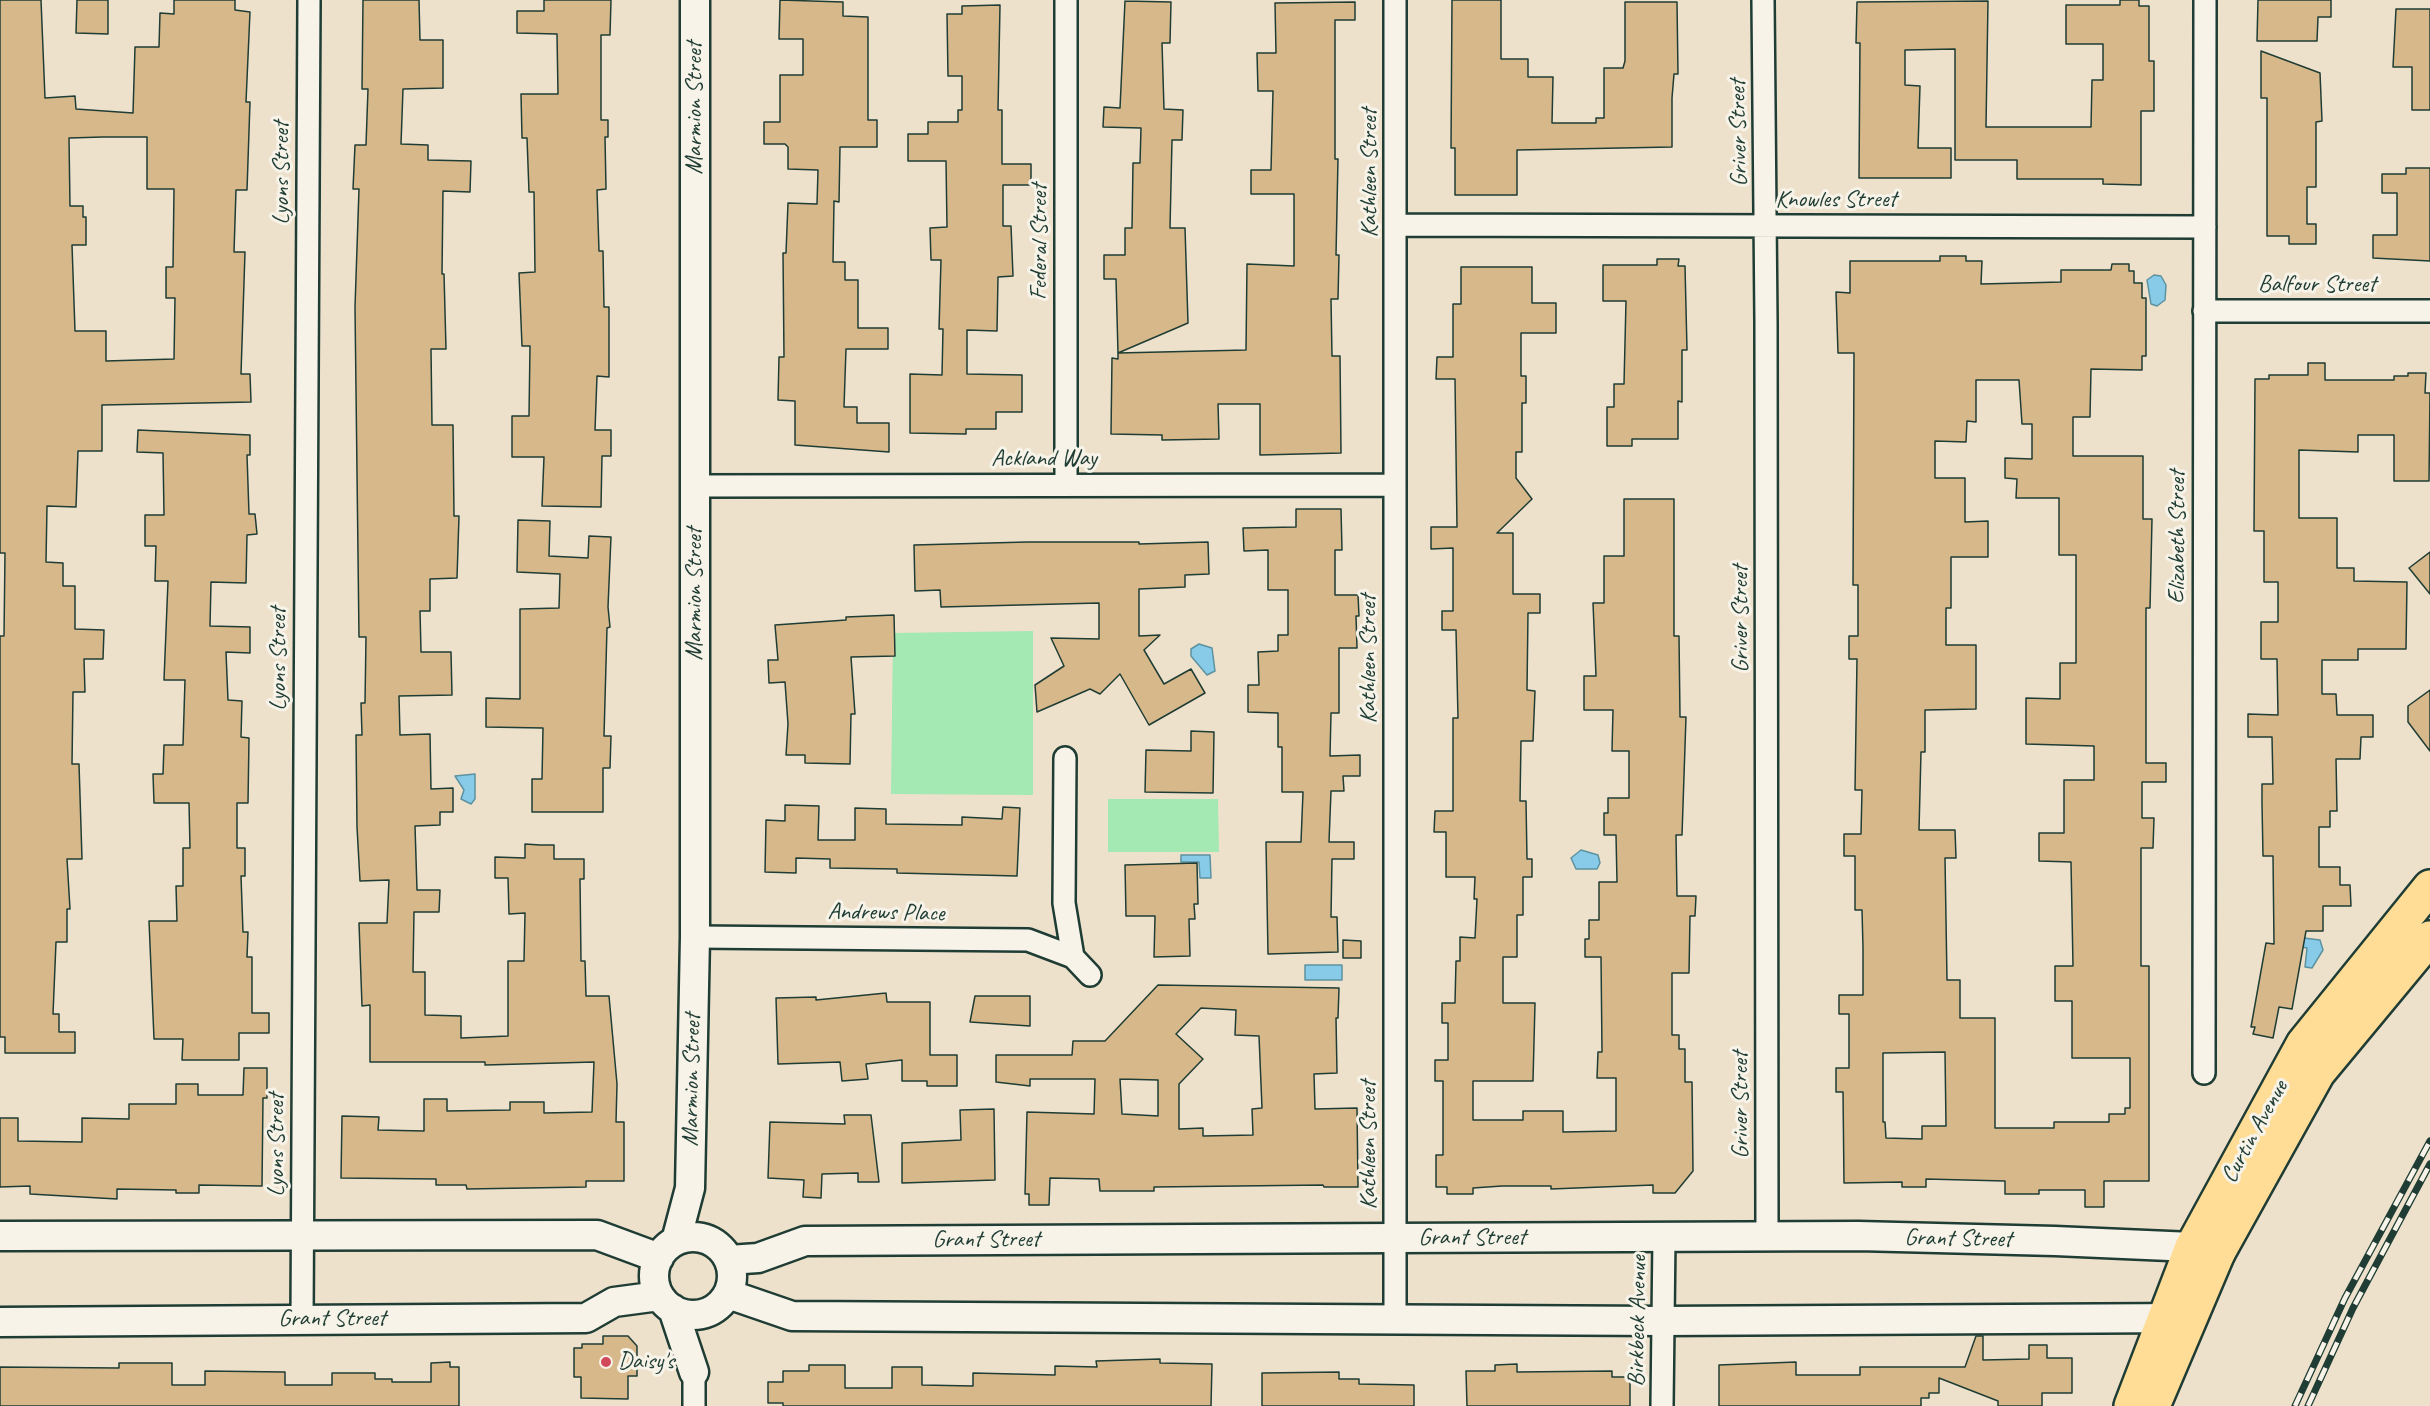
<!DOCTYPE html>
<style>
body{margin:0}
canvas{display:block;background:#ede1cc}
</style>
<canvas width="2430" height="1406"></canvas>
<script>
const c = document.querySelector('canvas').getContext('2d');
c.lineJoin = 'round';
function paint(path, color) { c.fillStyle = color; c.fill(path, 'evenodd'); }
const poly = rows => new Path2D(rows.map(r => 'M' + r).join(''));
function stroke(path, color, width, dash) { c.strokeStyle = color; c.lineWidth = width; c.lineCap = dash ? 'butt' : 'round'; c.setLineDash(dash || []); c.stroke(path); }
function write(font, color, halo, rows, align = 'center') {
  c.font = font + ' Caveat,sans-serif'; c.lineWidth = 6; c.setLineDash([]); c.textBaseline = 'middle'; c.strokeStyle = halo; c.fillStyle = color; for (const [text, x, y, turn = 0] of rows) {
    c.save(); c.translate(x, y); c.rotate((+turn || 0) * Math.PI / 180); c.textAlign = isNaN(turn) ? turn : align; if (halo) c.strokeText(text, 0, 0); c.fillText(text, 0, 0); c.restore();
  }
}
paint(poly([
 [1033,631,1033,795,891,794,893,633],
 [1108,799,1218,799,1219,852,1108,852]
]), '#a4e8b3');
const water = poly([
 [2154,275,2161,276,2166,285,2165,300,2157,306,2151,304,2147,280,2154,275],
 [1199,644,1212,648,1215,671,1207,675,1191,656,1191,649,1199,644],
 [475,774,475,799,471,804,461,799,464,790,455,776,475,774],
 [1581,850,1598,855,1600,863,1597,869,1576,869,1571,858,1581,850],
 [1181,855,1210,855,1211,878,1200,878,1199,862,1181,862,1181,855],
 [2304,938,2320,940,2323,950,2312,968,2305,967,2307,948,2302,947,2304,938],
 [1305,965,1342,965,1342,980,1305,980,1305,965]
]);
paint(water, '#87cbe8');
stroke(water, '#5d92a0', 1.5);
const building = poly([
 [0,0,41,0,45,98,75,96,76,109,133,113,135,47,159,47,160,13,174,14,174,0,235,0,235,10,250,12,246,102,250,102,247,190,236,190,234,252,245,252,241,374,250,374,251,402,102,405,102,451,78,451,76,507,47,506,46,562,63,563,63,586,75,586,75,629,104,630,103,659,84,659,85,692,73,692,72,764,79,764,82,859,67,859,70,909,67,909,67,942,56,942,53,1014,59,1014,59,1032,75,1032,75,1053,5,1053,5,1037,0,1037,0,636,4,636,5,553,0,553,0,0],
 [103,137,147,137,147,189,174,189,173,267,166,267,166,298,175,298,174,359,106,361,106,331,75,331,72,245,86,245,86,217,83,217,83,206,70,206,69,138,103,137],
 [77,0,108,0,108,34,76,33,77,0],
 [363,0,419,0,420,40,443,40,443,88,403,89,401,144,428,145,428,160,471,161,470,192,443,191,442,274,444,274,446,349,431,349,432,425,453,425,454,516,459,516,457,578,430,579,430,611,420,611,421,652,451,652,452,695,399,696,400,735,430,734,431,789,453,788,453,812,440,812,440,825,415,826,417,890,440,890,439,912,414,912,413,972,425,972,425,1015,461,1016,461,1038,508,1036,508,961,524,961,525,913,509,914,508,878,495,878,495,857,525,858,525,844,540,845,554,845,554,859,584,859,584,879,580,879,581,961,585,961,586,996,609,996,617,1084,616,1122,624,1122,624,1181,586,1181,586,1187,467,1189,466,1185,436,1185,436,1179,341,1178,342,1116,379,1117,378,1130,424,1131,424,1099,447,1099,447,1111,510,1110,510,1102,544,1102,544,1113,592,1112,594,1062,485,1065,485,1062,370,1062,370,1005,362,1006,359,923,387,923,389,880,360,881,357,827,356,735,362,735,361,703,365,703,366,637,359,637,355,307,359,189,353,189,355,145,366,145,368,89,362,89,363,0],
 [544,0,611,0,610,35,601,35,601,120,608,120,608,137,605,137,606,189,597,190,599,251,603,251,604,307,609,307,609,377,597,376,595,430,611,430,611,456,602,456,601,507,542,506,544,457,512,457,512,416,529,416,530,346,522,346,519,273,535,272,534,192,529,192,527,138,522,138,521,94,558,94,557,34,517,33,517,11,544,11,544,0],
 [780,0,843,2,843,16,868,17,868,120,877,120,877,147,840,147,839,202,834,201,833,262,845,262,845,280,858,280,858,328,888,328,888,349,846,349,844,407,857,407,857,423,889,423,889,452,795,445,795,401,778,400,779,357,784,357,783,253,786,253,788,203,817,204,818,170,788,169,788,147,785,144,764,144,764,122,780,122,780,75,803,75,803,39,779,39,780,0],
 [1452,0,1501,0,1501,59,1528,59,1528,77,1553,77,1552,123,1596,123,1596,118,1604,118,1604,68,1623,68,1625,61,1625,2,1677,2,1678,74,1674,74,1672,98,1672,147,1517,150,1517,195,1455,195,1455,148,1451,148,1452,0],
 [2120,0,2139,0,2139,6,2149,6,2149,61,2154,61,2154,111,2141,111,2141,185,2103,184,2103,179,2017,179,2017,160,1955,160,1955,49,1905,50,1905,85,1920,86,1918,148,1951,148,1951,178,1859,178,1860,43,1856,43,1857,2,1988,1,1986,127,2091,127,2092,80,2103,80,2103,44,2066,44,2066,5,2120,5,2120,0],
 [2258,0,2331,0,2331,17,2318,17,2317,41,2257,41,2258,0],
 [1125,1,1171,2,1170,43,1162,43,1164,109,1183,110,1182,140,1172,140,1170,228,1185,228,1188,323,1118,353,1116,279,1104,279,1104,255,1125,255,1125,228,1132,228,1133,163,1140,163,1141,128,1103,127,1104,107,1120,108,1125,1],
 [1355,2,1355,20,1335,20,1335,159,1338,159,1336,255,1339,255,1338,299,1331,299,1332,356,1340,356,1341,453,1260,455,1260,404,1218,404,1219,439,1162,440,1162,435,1111,434,1112,358,1118,359,1118,353,1246,350,1247,264,1294,266,1294,194,1251,194,1251,170,1271,170,1273,91,1258,91,1257,53,1276,53,1275,3,1355,2],
 [1000,5,998,110,1002,110,1002,164,1031,164,1031,185,1003,185,1003,226,1011,226,1013,276,998,277,997,331,967,330,967,374,1022,375,1022,412,996,412,996,429,966,429,966,434,910,433,910,374,942,375,943,329,939,329,941,260,931,260,930,228,947,227,946,161,908,161,908,134,928,134,928,122,958,122,958,110,962,110,962,76,948,76,947,14,962,14,962,6,1000,5],
 [2396,9,2430,9,2430,110,2412,110,2412,67,2393,67,2396,9],
 [2261,51,2320,73,2322,121,2316,122,2316,187,2307,187,2307,224,2316,224,2316,244,2289,244,2289,236,2267,236,2267,98,2261,98,2261,51],
 [2406,168,2430,168,2430,261,2373,258,2373,235,2397,235,2397,193,2382,193,2382,174,2406,174,2406,168],
 [1940,256,1966,256,1966,261,1982,261,1981,284,2061,282,2061,270,2111,270,2112,264,2129,264,2129,271,2134,271,2134,283,2142,283,2142,298,2146,298,2146,356,2142,356,2142,370,2091,369,2090,417,2073,417,2073,456,2143,456,2143,519,2152,519,2150,608,2146,608,2146,763,2166,763,2166,782,2142,782,2142,818,2154,818,2153,848,2141,848,2141,966,2149,966,2149,1181,2104,1181,2104,1207,2085,1207,2085,1190,2039,1190,2039,1194,2005,1194,2005,1181,1926,1179,1926,1187,1902,1187,1902,1182,1844,1183,1843,1092,1836,1092,1836,1068,1849,1068,1849,1014,1839,1014,1839,995,1863,995,1863,948,1862,910,1855,910,1855,856,1844,856,1844,834,1861,834,1862,790,1855,790,1857,659,1849,659,1849,636,1858,636,1858,585,1853,585,1854,353,1838,353,1836,292,1850,293,1850,261,1940,261,1940,256],
 [1976,380,2019,380,2022,424,2032,424,2032,459,2005,458,2005,478,2017,479,2016,498,2059,498,2059,555,2076,555,2076,663,2060,663,2060,699,2026,698,2026,744,2094,746,2094,780,2064,780,2064,833,2039,833,2039,861,2071,862,2073,966,2055,966,2055,1001,2072,1001,2072,1058,2130,1058,2130,1108,2125,1108,2125,1114,2109,1114,2109,1122,2054,1122,2054,1128,1995,1128,1995,1018,1960,1018,1960,980,1947,980,1945,858,1956,858,1955,830,1919,830,1921,752,1925,752,1925,710,1976,709,1976,645,1946,645,1946,608,1951,608,1951,557,1988,557,1988,521,1965,522,1965,478,1935,478,1935,441,1966,442,1967,421,1976,422,1976,380],
 [1945,1052,1946,1126,1922,1126,1922,1139,1886,1138,1885,1122,1883,1122,1883,1053,1945,1052],
 [1657,259,1679,259,1678,266,1685,266,1687,350,1682,350,1682,402,1678,401,1678,439,1632,439,1632,446,1607,446,1607,407,1614,407,1614,384,1624,384,1626,301,1603,301,1603,265,1657,265,1657,259],
 [1461,267,1532,267,1532,303,1556,303,1556,333,1521,333,1521,376,1526,376,1526,403,1522,403,1522,452,1516,452,1516,478,1532,499,1497,533,1513,533,1513,594,1540,594,1540,613,1528,613,1527,690,1535,691,1533,741,1521,741,1520,801,1526,801,1527,859,1532,859,1532,877,1523,877,1523,915,1517,915,1517,957,1503,957,1503,1003,1535,1003,1533,1081,1473,1081,1473,1120,1523,1120,1523,1111,1563,1111,1563,1132,1616,1131,1616,1078,1597,1078,1598,1052,1602,1052,1601,957,1585,957,1585,939,1589,939,1589,920,1599,920,1599,882,1617,882,1616,835,1604,835,1604,813,1608,813,1608,798,1629,798,1629,751,1612,751,1613,710,1584,710,1584,676,1596,676,1593,603,1604,603,1604,556,1624,556,1624,499,1674,499,1674,636,1679,636,1680,717,1686,717,1682,835,1676,835,1677,896,1696,896,1695,916,1690,916,1689,973,1672,973,1672,1035,1679,1035,1679,1049,1685,1049,1685,1082,1692,1082,1693,1171,1675,1193,1653,1193,1653,1185,1551,1189,1551,1186,1502,1186,1473,1188,1473,1194,1447,1194,1447,1187,1436,1187,1436,1155,1443,1155,1443,1081,1435,1081,1435,1060,1448,1060,1448,1023,1442,1023,1442,1003,1455,1003,1456,961,1460,961,1460,937,1475,938,1477,899,1474,899,1475,877,1446,877,1446,832,1434,832,1435,811,1453,811,1453,718,1458,718,1456,630,1442,630,1442,611,1453,611,1453,548,1431,549,1431,527,1457,527,1455,379,1436,379,1437,357,1453,357,1453,304,1461,304,1461,267],
 [2308,363,2325,363,2325,380,2394,380,2394,376,2408,376,2408,373,2426,373,2425,393,2430,393,2429,481,2394,481,2394,435,2358,435,2358,452,2299,450,2299,518,2337,518,2337,568,2354,568,2354,581,2407,582,2406,649,2358,649,2358,660,2322,660,2322,694,2336,694,2337,715,2373,715,2373,737,2361,737,2360,759,2336,759,2337,811,2330,811,2330,827,2319,827,2319,867,2340,867,2340,885,2350,885,2351,906,2323,906,2323,931,2306,931,2292,1009,2279,1007,2273,1038,2253,1034,2255,1027,2251,1027,2266,943,2274,944,2273,856,2263,856,2262,804,2262,784,2273,784,2272,737,2248,737,2248,714,2278,715,2277,659,2261,659,2261,622,2278,622,2278,582,2264,582,2264,531,2254,531,2255,379,2269,379,2269,375,2308,375,2308,363],
 [138,430,250,435,250,455,247,455,249,514,255,514,257,534,247,535,246,583,211,582,210,626,250,627,250,653,226,652,228,700,242,701,241,737,249,738,248,803,237,803,237,848,245,848,245,876,241,876,243,932,248,932,247,957,252,957,252,1013,269,1013,269,1033,239,1033,239,1060,182,1060,183,1039,154,1039,149,921,177,921,176,886,183,886,183,848,190,848,189,803,154,803,153,774,163,774,164,745,183,745,185,680,164,680,168,581,155,581,156,546,145,546,145,515,164,515,163,453,137,452,138,430],
 [1296,509,1341,509,1342,550,1335,550,1335,595,1358,595,1359,616,1356,616,1357,648,1339,648,1339,713,1331,713,1330,756,1360,755,1360,776,1343,776,1344,791,1331,791,1329,842,1354,842,1354,859,1332,859,1331,917,1337,917,1338,952,1268,954,1266,842,1301,842,1303,792,1282,792,1282,747,1278,747,1278,713,1248,712,1248,685,1259,685,1258,652,1278,651,1278,635,1288,635,1288,590,1268,590,1268,550,1244,551,1243,528,1296,527,1296,509],
 [518,520,550,521,549,556,588,558,589,536,611,537,608,607,610,627,607,628,604,736,611,736,610,768,603,768,603,812,532,812,532,779,542,779,543,728,486,727,486,698,520,699,520,609,559,608,560,574,517,572,518,520],
 [1027,542,1139,542,1139,544,1208,542,1209,574,1185,575,1185,587,1139,589,1139,636,1160,635,1144,650,1164,684,1191,669,1205,693,1149,725,1120,674,1100,694,1090,689,1037,712,1035,685,1064,666,1051,638,1099,639,1099,603,941,607,940,590,915,591,914,545,1027,542],
 [2430,552,2430,594,2409,568,2430,552],
 [894,615,895,656,851,657,855,714,851,714,850,764,805,763,805,755,786,755,788,724,785,682,769,683,768,660,778,660,775,625,846,620,846,617,894,615],
 [2430,690,2430,751,2408,722,2408,706,2430,690],
 [1191,731,1214,732,1213,793,1145,792,1146,750,1191,751,1191,731],
 [785,805,819,806,818,840,855,840,855,808,886,809,886,824,962,825,962,817,1002,819,1003,807,1020,808,1017,876,897,873,897,869,830,868,830,859,796,858,796,873,765,872,766,820,785,821,785,805],
 [1197,863,1198,904,1194,904,1195,919,1189,919,1190,956,1154,957,1155,916,1126,916,1125,865,1197,863],
 [1343,940,1361,941,1361,958,1343,958,1343,940],
 [1158,985,1339,988,1338,1018,1336,1018,1337,1073,1314,1074,1315,1109,1357,1108,1358,1187,1324,1187,1323,1185,1154,1187,1154,1191,1100,1191,1099,1179,1050,1178,1049,1205,1029,1205,1029,1194,1025,1194,1027,1112,1094,1114,1095,1079,1030,1079,1030,1086,996,1082,996,1055,1072,1055,1073,1041,1105,1041,1158,985],
 [1201,1008,1236,1010,1235,1035,1259,1036,1262,1108,1252,1109,1253,1135,1203,1136,1203,1128,1179,1129,1179,1084,1203,1059,1176,1034,1201,1008],
 [1120,1079,1158,1080,1158,1116,1122,1114,1120,1079],
 [886,993,887,1002,930,1002,930,1055,957,1055,957,1086,927,1086,927,1081,902,1081,902,1060,866,1064,868,1079,842,1081,840,1062,778,1064,776,998,816,997,816,1000,886,993],
 [975,996,1030,996,1030,1026,970,1022,975,996],
 [244,1068,267,1068,267,1098,263,1098,262,1186,199,1185,199,1193,176,1193,176,1190,117,1189,117,1199,30,1194,30,1186,0,1187,0,1118,18,1118,18,1141,82,1142,82,1118,129,1119,129,1104,176,1104,176,1084,198,1084,198,1095,243,1095,244,1068],
 [994,1109,995,1180,902,1183,902,1143,961,1140,960,1110,994,1109],
 [844,1115,871,1115,879,1182,858,1182,858,1173,822,1174,821,1198,803,1197,804,1180,768,1178,770,1122,845,1124,844,1115],
 [603,1336,628,1336,637,1346,637,1376,628,1376,628,1399,581,1398,581,1377,574,1377,574,1348,582,1348,582,1344,603,1344,603,1336],
 [1976,1336,1983,1336,1983,1360,2029,1359,2029,1345,2047,1345,2047,1358,2072,1358,2072,1393,2042,1393,2042,1406,1998,1406,1998,1401,1939,1378,1939,1393,1929,1393,1929,1398,1921,1398,1921,1406,1719,1406,1719,1365,1796,1362,1796,1375,1860,1375,1860,1367,1965,1367,1976,1336],
 [1160,1359,1160,1363,1212,1364,1211,1406,783,1406,783,1403,768,1403,768,1382,783,1382,783,1371,809,1371,809,1365,845,1365,845,1388,892,1388,892,1367,922,1367,922,1385,973,1386,973,1373,1055,1375,1055,1366,1097,1367,1096,1361,1160,1359],
 [450,1362,450,1367,459,1367,459,1406,0,1406,0,1367,119,1368,119,1363,172,1363,172,1385,205,1385,205,1371,285,1372,285,1385,332,1385,332,1373,375,1373,375,1379,392,1379,392,1382,431,1382,431,1363,450,1362],
 [1517,1364,1517,1372,1612,1371,1612,1377,1630,1377,1630,1406,1467,1406,1466,1371,1495,1371,1495,1365,1517,1364],
 [1339,1372,1339,1379,1359,1379,1359,1384,1414,1385,1414,1406,1262,1406,1262,1373,1339,1372]
]);
paint(building, '#d7b88a');
stroke(building, '#1f3d34', 1.5);
const street = poly([
 [1066,0,1066,484],
 [1763,0,1766,322,1767,1237],
 [1395,225,2205,227],
 [2204,311,2430,311],
 [694,486,1395,485],
 [695,937,1028,940,1073,957,1064,903,1065,758],
 [1073,957,1090,975],
 [2204,1073,2205,0],
 [302,1319,309,0],
 [1395,1319,1395,0],
 [694,1372,694,1406],
 [1662,1406,1664,1237]
]);
const secondary = poly([
 [0,1236,597,1235,659,1258],
 '654 1276a39 39 0 1 1 78 0a39 39 0 1 1-78 0Z',
 [676,1241,690,1188,695,937,695,0],
 [729,1260,758,1258,805,1241,1394,1238,1858,1236,2055,1241,2192,1247,2211,1252],
 [728,1294,792,1316,1662,1321,2186,1318],
 [673,1309,694,1372],
 [0,1322,586,1318,614,1302,659,1296]
]);
const primary = poly([
 [2131,1406,2192,1247],
 [2153,1406,2218,1253]
]);
const highway = poly([
 [2192,1247,2303,1044,2430,887],
 [2218,1253,2318,1073,2430,938]
]);
stroke(street, '#1f3d34', 26);
stroke(secondary, '#1f3d34', 33);
stroke(primary, '#1f3d34', 38);
stroke(highway, '#1f3d34', 38);
stroke(street, '#f7f3e8', 21);
stroke(secondary, '#f7f3e8', 28);
stroke(primary, '#ffdd96', 33);
stroke(highway, '#ffdd96', 33);
const rail = poly([
 [2295,1406,2345,1298,2430,1141],
 [2308,1406,2353,1308,2430,1164]
]);
stroke(rail, '#1f3d34', 7);
stroke(rail, '#f7f3e8', 4.5, [14]);
for (const [x, y, r, color] of [
 [606,1362,6,"#d1495b"]
]) { const dot = new Path2D(); dot.arc(x, y, r, 0, 2 * Math.PI); c.fillStyle = color; c.fill(dot); stroke(dot, '#f7f3e8', 2); }
write('24px', '#1f3d34', '#f7f3e8', [
 ["Marmion Street",695,108,-90],
 ["Griver Street",1739,133,-91],
 ["Lyons Street",282,173,-90],
 ["Kathleen Street",1370,173,-90],
 ["Knowles Street",1836,200],
 ["Federal Street",1040,242,-90],
 ["Balfour Street",2317,285],
 ["Ackland Way",1044,459],
 ["Elizabeth Street",2178,537,-90],
 ["Marmion Street",695,594,-90],
 ["Griver Street",1741,619,-90],
 ["Lyons Street",279,659,-90],
 ["Kathleen Street",1369,659,-90],
 ["Andrews Place",886,913,1],
 ["Marmion Street",692,1080,-89],
 ["Griver Street",1741,1105,-90],
 ["Curtin Avenue",2255,1132,-61],
 ["Lyons Street",277,1145,-90],
 ["Kathleen Street",1369,1145,-90],
 ["Grant Street",1472,1238],
 ["Grant Street",1958,1239,1],
 ["Grant Street",986,1240],
 ["Grant Street",332,1319],
 ["Birkbeck Avenue",1638,1321,-89]
]);
write('24px', '#1f3d34', '#f7f3e8', [
 ["Daisy's",618,1362]
], 'left');
</script>
